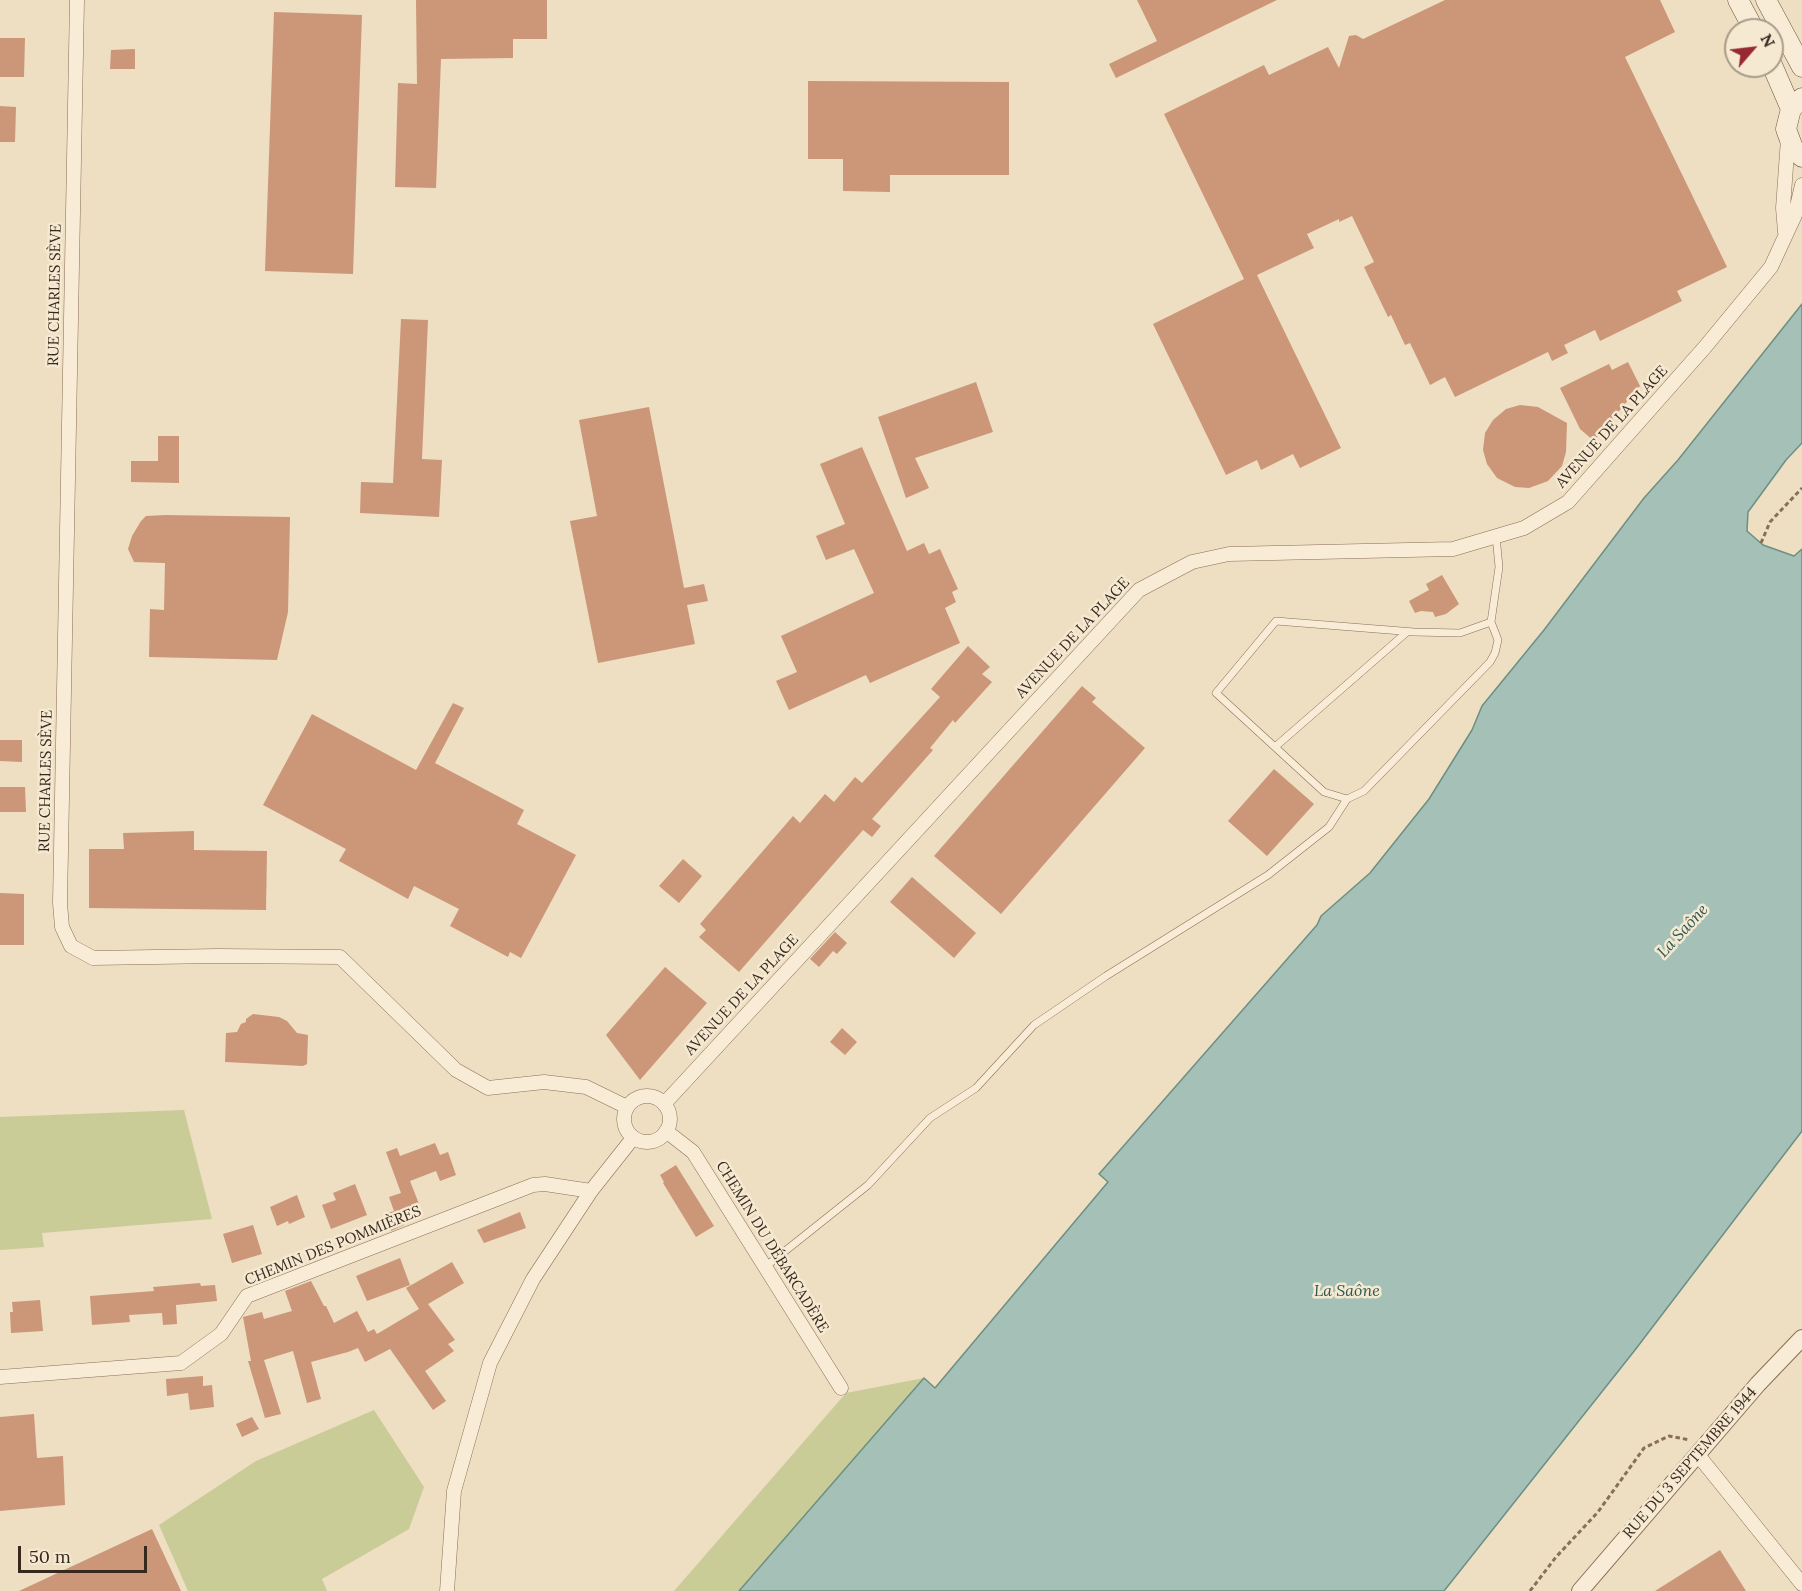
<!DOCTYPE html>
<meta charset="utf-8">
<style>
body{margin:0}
#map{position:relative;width:1802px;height:1591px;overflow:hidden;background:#eedec2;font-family:Lora,serif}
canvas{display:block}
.north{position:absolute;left:1724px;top:18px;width:60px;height:60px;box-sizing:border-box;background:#f5e9d2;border:2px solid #a99c8a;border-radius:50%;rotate:62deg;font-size:16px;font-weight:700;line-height:24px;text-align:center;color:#38291e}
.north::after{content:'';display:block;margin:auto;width:21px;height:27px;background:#972931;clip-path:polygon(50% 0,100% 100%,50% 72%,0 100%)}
.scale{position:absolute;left:18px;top:1546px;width:129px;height:27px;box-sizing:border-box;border:3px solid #38291e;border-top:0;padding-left:8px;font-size:18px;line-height:21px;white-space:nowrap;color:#38291e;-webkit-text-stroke:4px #f5e9d2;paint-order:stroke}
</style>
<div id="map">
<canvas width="1802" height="1591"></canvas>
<div class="north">N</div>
<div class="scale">50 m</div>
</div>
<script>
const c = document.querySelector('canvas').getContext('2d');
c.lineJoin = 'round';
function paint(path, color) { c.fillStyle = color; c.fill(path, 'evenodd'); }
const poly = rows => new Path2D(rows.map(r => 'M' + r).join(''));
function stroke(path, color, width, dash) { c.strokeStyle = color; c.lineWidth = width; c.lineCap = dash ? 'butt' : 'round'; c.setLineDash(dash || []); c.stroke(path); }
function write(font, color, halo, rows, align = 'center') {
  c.font = font + ' Lora,serif'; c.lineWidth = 5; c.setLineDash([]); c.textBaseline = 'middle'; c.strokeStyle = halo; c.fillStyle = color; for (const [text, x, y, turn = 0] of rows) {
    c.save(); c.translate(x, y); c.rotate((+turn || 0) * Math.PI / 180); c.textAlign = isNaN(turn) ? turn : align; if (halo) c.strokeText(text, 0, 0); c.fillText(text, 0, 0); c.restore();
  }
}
paint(poly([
 [184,1110,212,1219,42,1233,44,1247,0,1250,0,1117],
 [924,1378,739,1591,674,1591,846,1393],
 [374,1410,424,1487,409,1529,322,1579,327,1591,188,1591,159,1525,256,1461]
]), '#c9cc96');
const water = poly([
 [1802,304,1802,443,1786,460,1748,512,1747,531,1763,545,1794,556,1802,549,1802,1131,1635,1350,1444,1591,739,1591,924,1378,935,1388,1108,1182,1099,1174,1317,925,1321,916,1370,873,1429,799,1472,730,1482,706,1544,630,1644,498,1678,460,1802,304]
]);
paint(water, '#a5c1b7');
stroke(water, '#6c8f84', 1.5);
paint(poly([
 [416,0,547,0,547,39,513,39,513,58,441,59,436,188,395,187,398,83,417,84],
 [1137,0,1277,0,1116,78,1109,64,1157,41],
 [1445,0,1660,0,1675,32,1625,57,1727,267,1677,291,1682,301,1600,341,1595,330,1564,345,1568,353,1552,361,1548,352,1455,397,1445,377,1430,385,1410,343,1405,345,1391,315,1388,317,1364,267,1374,262,1352,216,1339,222,1339,219,1307,234,1314,248,1257,275,1341,448,1300,468,1293,454,1261,470,1257,460,1226,475,1153,324,1244,279,1164,114,1264,65,1269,75,1328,47,1339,68,1349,36,1356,35,1363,39],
 [274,12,362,15,353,274,265,271],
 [0,38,25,38,24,77,0,77],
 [135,49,135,69,110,69,111,50],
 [808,81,1009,82,1009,175,890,175,890,192,843,191,843,159,808,159],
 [0,106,16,107,15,142,0,142],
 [401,319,428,320,422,459,442,460,439,517,360,513,361,482,393,483],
 [1628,362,1640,386,1594,441,1580,429,1560,388,1609,364,1612,370],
 [976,382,993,432,915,458,929,488,906,498,878,417],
 [1520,405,1538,407,1567,423,1566,452,1562,466,1548,481,1529,488,1515,487,1497,478,1487,464,1483,450,1485,433,1493,420,1506,409],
 [649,407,684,588,704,584,708,601,687,605,695,644,598,663,570,521,597,516,579,420],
 [158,436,179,436,179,483,131,482,131,461,158,461],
 [862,447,907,551,924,543,929,554,940,549,958,589,952,592,956,602,945,608,960,643,870,683,866,675,789,710,776,681,797,672,781,636,874,593,854,549,826,560,816,536,845,524,820,464],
 [166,515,290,517,288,612,277,660,149,657,150,609,164,610,165,563,134,562,128,549,132,536,141,521,146,516],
 [1442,575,1459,604,1446,614,1435,617,1433,612,1421,611,1415,613,1409,601,1429,590,1426,584],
 [968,646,990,667,982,674,992,682,955,723,953,720,930,748,933,750,872,819,881,826,872,837,863,830,739,972,699,937,706,930,700,924,793,816,800,823,825,794,834,802,855,777,862,783,940,697,931,689],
 [1082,686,1096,698,1092,702,1145,748,1001,914,934,856],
 [453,703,464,708,435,763,524,810,517,824,576,855,521,958,510,952,508,957,450,926,459,909,414,886,408,899,339,861,346,849,263,805,312,714,416,770],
 [0,740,22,740,22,762,0,761],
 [1274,769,1314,804,1267,856,1228,821],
 [0,787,25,787,26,812,0,812],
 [194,831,194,850,267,851,266,910,89,908,89,849,124,849,123,833],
 [683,859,702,876,679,903,659,886],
 [912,877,976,933,954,958,890,902],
 [0,893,24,894,24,945,0,945],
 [835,932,847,943,837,954,833,951,819,967,810,959],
 [665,967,707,1003,640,1080,606,1035],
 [253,1014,279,1017,287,1021,297,1033,308,1035,307,1064,303,1066,225,1062,226,1033,237,1032,241,1024,246,1022,246,1019],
 [842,1028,857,1042,845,1055,830,1042],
 [435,1143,440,1155,448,1152,456,1175,440,1181,436,1171,410,1181,419,1204,399,1211,404,1225,391,1231,385,1214,394,1211,389,1197,401,1193,386,1152,397,1148,400,1156],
 [676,1165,714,1226,696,1237,663,1183,664,1182,660,1175],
 [355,1184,367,1215,331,1229,322,1205,336,1200,333,1193],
 [297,1195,305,1217,289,1224,288,1221,277,1226,270,1207],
 [520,1212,526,1228,484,1243,477,1230],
 [253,1225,262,1254,232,1263,223,1234],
 [400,1258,410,1285,367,1301,356,1276],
 [452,1262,464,1283,428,1304,455,1340,448,1344,454,1351,425,1371,446,1401,433,1410,390,1349,365,1362,358,1348,348,1352,311,1362,321,1399,307,1403,293,1351,264,1360,281,1414,265,1418,248,1361,251,1361,243,1317,262,1312,264,1319,292,1311,285,1291,311,1281,324,1306,326,1306,334,1323,357,1311,368,1332,374,1329,377,1334,419,1309,406,1288],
 [200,1283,201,1286,215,1285,217,1301,176,1305,177,1324,163,1325,162,1313,129,1315,130,1322,92,1325,90,1296,154,1291,153,1287],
 [40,1300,43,1331,11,1333,10,1312,13,1312,12,1302],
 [203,1376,203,1386,212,1385,214,1407,190,1410,188,1393,167,1396,166,1379],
 [34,1414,37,1458,63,1456,65,1505,0,1511,0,1417],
 [252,1417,259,1429,242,1437,236,1424],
 [152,1529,181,1591,19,1591],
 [1720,1550,1746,1591,1655,1591]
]), '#cc9678');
const service = poly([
 [1491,622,1460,633,1414,632,1276,621,1216,693,1324,792,1347,799,1364,791,1490,662,1495,653,1498,640,1491,622,1499,567,1496,536],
 [1275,747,1407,632],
 [765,1267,868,1185,930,1118,976,1088,1034,1025,1106,976,1268,875,1329,827,1347,799]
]);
const minor = poly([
 [77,0,60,903,62,927,71,946,93,958,218,956,340,957,456,1070,488,1088,544,1082,586,1087,627,1107],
 [1785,232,1783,208,1788,139],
 '624 1119a23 23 0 1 1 46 0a23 23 0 1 1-46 0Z',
 [664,1104,1139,590,1192,562,1229,554,1453,549,1524,528,1568,502,1705,347,1771,267,1795,215,1802,185],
 [666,1131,693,1152,841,1388],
 [0,1377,181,1363,221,1334,247,1296,533,1185,545,1184,591,1191],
 [1698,1455,1802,1584],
 [447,1591,454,1491,490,1363,533,1279,591,1191,633,1138]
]);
const tertiary = poly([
 [1580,1591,1758,1384,1802,1338]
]);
const secondary = poly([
 [1738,0,1754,30],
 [1766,0,1802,67],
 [1772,65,1791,109],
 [1802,98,1791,109,1786,129,1793,148,1802,157]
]);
stroke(service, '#886f59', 8);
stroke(minor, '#886f59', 15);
stroke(tertiary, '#886f59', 18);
stroke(secondary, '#6a503d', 21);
stroke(poly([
 [1761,543,1770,522,1802,488],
 [1530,1591,1556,1557,1598,1512,1644,1448,1669,1436,1690,1440]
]), '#886f59', 3, [4.5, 3]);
stroke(service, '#f9ecd6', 7);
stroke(minor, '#f9ecd6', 14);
stroke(tertiary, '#f9ecd6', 16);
stroke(secondary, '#f9ecd6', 20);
write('15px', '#38291e', '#f5e9d2', [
 ["RUE CHARLES SÈVE",55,295,-89],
 ["AVENUE DE LA PLAGE",1612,427,-48],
 ["AVENUE DE LA PLAGE",1073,638,-47],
 ["RUE CHARLES SÈVE",46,781,-89],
 ["AVENUE DE LA PLAGE",742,995,-47],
 ["CHEMIN DES POMMIÈRES",333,1246,-22],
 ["CHEMIN DU DÉBARCADÈRE",772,1247,58],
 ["RUE DU 3 SEPTEMBRE 1944",1690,1463,-49]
]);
write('italic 16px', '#2d5852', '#f5e9d2', [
 ["La Saône",1683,931,-47],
 ["La Saône",1347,1291]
]);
</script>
